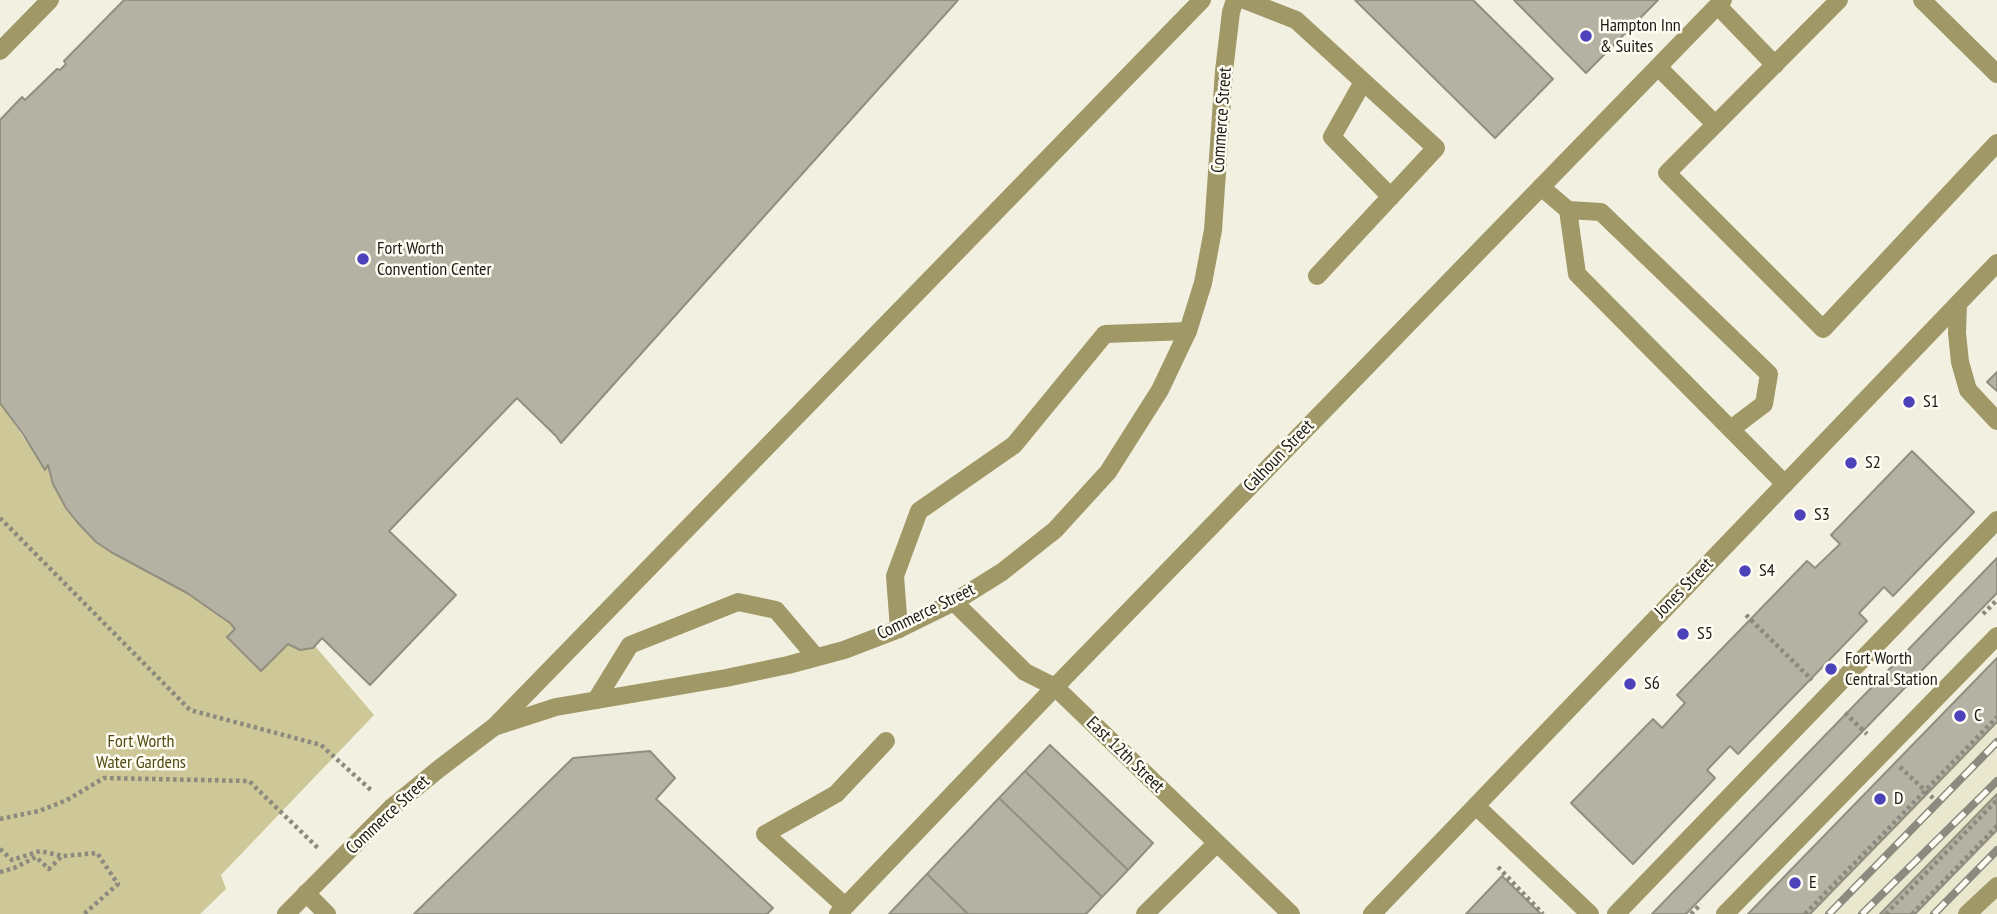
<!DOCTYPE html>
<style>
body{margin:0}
canvas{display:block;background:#f2f0e0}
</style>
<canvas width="1997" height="914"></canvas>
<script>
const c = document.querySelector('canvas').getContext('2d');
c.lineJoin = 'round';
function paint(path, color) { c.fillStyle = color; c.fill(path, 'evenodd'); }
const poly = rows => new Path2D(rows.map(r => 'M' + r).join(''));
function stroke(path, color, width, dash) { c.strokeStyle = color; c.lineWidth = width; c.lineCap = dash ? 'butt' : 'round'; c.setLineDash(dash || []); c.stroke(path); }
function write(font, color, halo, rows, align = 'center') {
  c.font = font + ' "PT Sans Narrow",sans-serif'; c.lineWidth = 5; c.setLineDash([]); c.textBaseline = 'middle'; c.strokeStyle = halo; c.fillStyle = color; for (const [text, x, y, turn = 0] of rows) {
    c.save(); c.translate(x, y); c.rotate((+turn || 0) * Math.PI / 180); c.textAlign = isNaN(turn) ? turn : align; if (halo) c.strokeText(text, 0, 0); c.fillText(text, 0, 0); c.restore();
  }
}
paint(poly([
 [1997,721,1997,914,1800,914]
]), '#eae7cf');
paint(poly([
 [0,403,45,469,48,465,53,484,66,508,96,542,111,552,187,593,230,623,235,629,227,637,261,671,288,644,300,650,315,646,374,715,221,875,226,889,200,914,0,914]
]), '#cec797');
const building = poly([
 [124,0,958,0,561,443,556,436,517,398,389,531,456,595,370,685,322,638,313,648,300,650,288,644,261,671,227,637,235,629,230,623,187,593,111,552,96,542,77,522,66,508,53,484,48,465,45,470,23,434,0,403,0,120,22,97,25,100,57,69,60,70,66,64,64,61,124,0],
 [1355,0,1473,0,1553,79,1495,138,1355,0],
 [1514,0,1658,0,1586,73,1514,0],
 [1997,372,1997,391,1987,382,1997,372],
 [1912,451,1974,512,1893,596,1884,587,1859,613,1867,621,1738,754,1730,746,1707,770,1715,778,1633,864,1571,803,1653,719,1662,728,1685,703,1677,695,1807,561,1815,568,1840,544,1831,535,1912,451],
 [1997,558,1997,593,1856,738,1686,914,1652,914,1997,558],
 [1997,658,1997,722,1810,914,1748,914,1997,658],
 [1050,745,1153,843,1128,870,1025,771,1050,745],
 [650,751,675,778,656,799,773,908,767,914,414,914,573,758,650,751],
 [1025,771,1128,870,1102,897,999,798,1025,771],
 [1997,794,1997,830,1915,914,1880,914,1997,794],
 [999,798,1102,897,1086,914,968,914,927,874,999,798],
 [927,874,968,914,889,914,927,874],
 [1502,876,1541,914,1466,914,1502,876]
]);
paint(building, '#b4b2a2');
stroke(building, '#928f81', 2);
stroke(poly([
 [0,518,190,710,321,745,372,791],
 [1983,614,1997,600],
 [1746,615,1812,680],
 [1845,713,1867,734],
 [1900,767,1935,800],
 [0,819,39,811,67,800,104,778,249,781,319,849],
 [0,849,12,860,40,851,63,856,97,853,118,884,84,914],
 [1498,867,1543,914],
 [0,872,14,868,36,857,49,869,62,856],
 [1691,914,1701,904],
 [1805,914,1997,717],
 [1886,914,1997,800],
 [1912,914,1997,826]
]), '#8b8a7e', 4.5, [3.5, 3.5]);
stroke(poly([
 [1245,0,1296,20,1436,148,1317,276],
 [1839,0,1667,173,1823,329,1997,143],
 [1922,0,1997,74],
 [1718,6,1775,65],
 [1658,67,1715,124],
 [1363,82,1332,137,1391,197],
 [1541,187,1568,210,1577,274,1785,484],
 [1568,210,1601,212,1769,374,1764,404,1731,429],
 [1958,304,1957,333,1960,362,1968,390,1997,421],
 [899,629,895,576,919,511,1014,445,1105,334,1188,331],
 [596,700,630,645,738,602,776,610,816,657],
 [494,727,1202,0],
 [1476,806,1590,914],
 [306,893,327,914],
 [845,906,765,834,836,794,886,741],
 [1145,914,1217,843],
 [1616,914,1997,520],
 [1725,914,1997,636],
 [1967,914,1997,886]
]), '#a09866', 18);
stroke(poly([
 [954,602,1025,672,1055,687,1291,914]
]), '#a09866', 18);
stroke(poly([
 [0,51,50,0],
 [286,914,391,808,440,768,494,727,556,707,726,678,788,665,844,650,899,629,954,602,1002,572,1055,530,1108,472,1160,390,1188,331,1203,283,1213,230,1224,71,1231,12,1235,0],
 [838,914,1055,687,1723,0],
 [1372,914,1997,263]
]), '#a09866', 18);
const rail = poly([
 [1829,914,1997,742],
 [1862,914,1997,781],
 [1934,914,1997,850]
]);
stroke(rail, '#8b8a7f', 8);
stroke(rail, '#fffdf3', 5, [16]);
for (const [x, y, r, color] of [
 [1586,36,7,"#4c42b9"],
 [363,259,7,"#4c42b9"],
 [1909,402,7,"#4c42b9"],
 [1851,463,7,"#4c42b9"],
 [1800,515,7,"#4c42b9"],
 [1745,571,7,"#4c42b9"],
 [1683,634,7,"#4c42b9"],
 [1831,669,7,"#4c42b9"],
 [1630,684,7,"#4c42b9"],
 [1960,716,7,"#4c42b9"],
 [1880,799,7,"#4c42b9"],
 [1795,883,7,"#4c42b9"]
]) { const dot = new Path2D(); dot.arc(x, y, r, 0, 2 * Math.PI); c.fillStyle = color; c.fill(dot); stroke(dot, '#fffdf3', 2.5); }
write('18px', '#1b1b15', '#fffdf3', [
 ["Hampton Inn",1600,26],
 ["& Suites",1600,47],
 ["Fort Worth",377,249],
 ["Convention Center",377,270],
 ["S1",1923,402],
 ["S2",1865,463],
 ["S3",1814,515],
 ["S4",1759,571],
 ["S5",1697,634],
 ["Fort Worth",1845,659],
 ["Central Station",1845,680],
 ["S6",1644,684],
 ["C",1974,716],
 ["D",1894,799],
 ["E",1809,883]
], 'left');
write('18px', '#1b1b15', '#fffdf3', [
 ["Commerce Street",1222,120,-86],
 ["Calhoun Street",1279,456,-46],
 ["Jones Street",1684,588,-46],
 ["Commerce Street",926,612,-26],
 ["East 12th Street",1125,755,44],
 ["Commerce Street",388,815,-43]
]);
write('18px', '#534b13', '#fffdf3', [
 ["Fort Worth",141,742],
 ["Water Gardens",141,763]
]);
</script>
